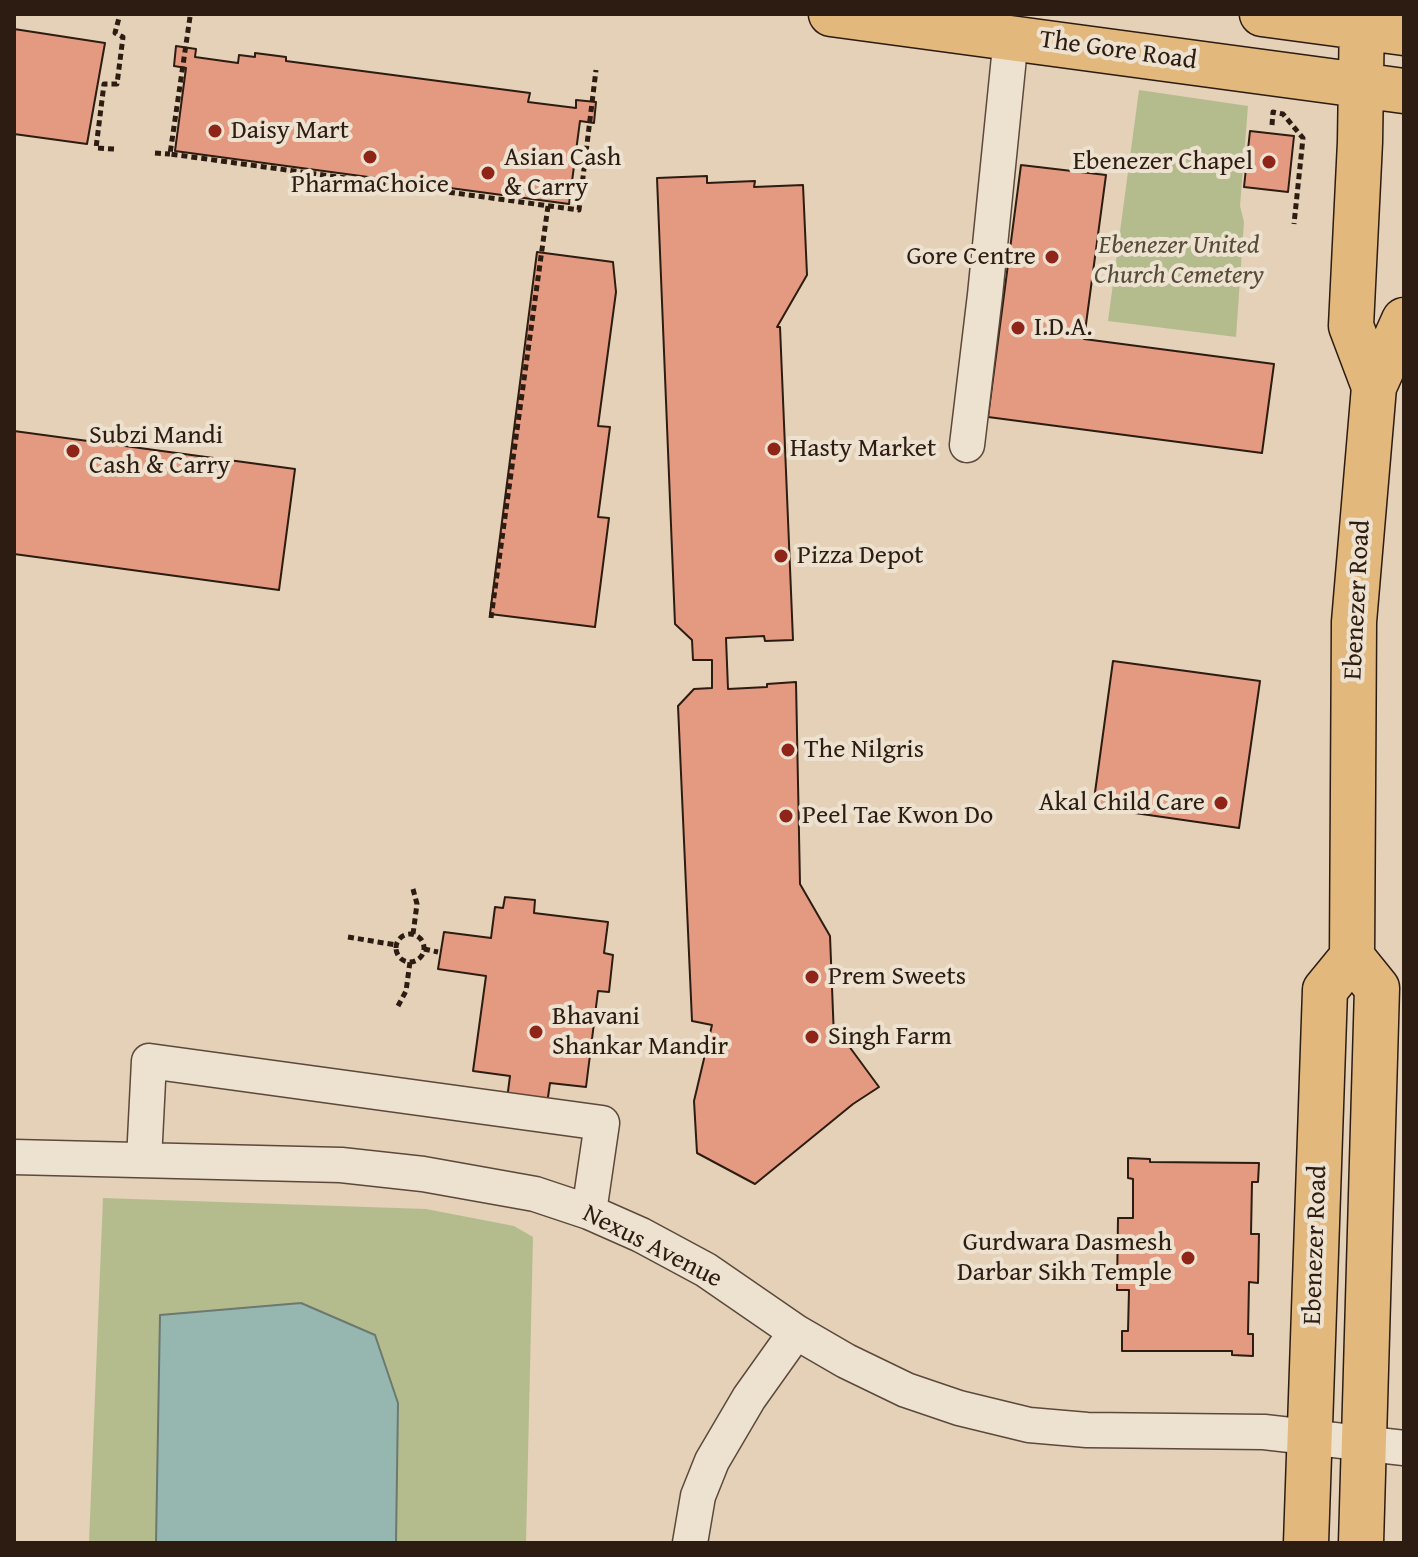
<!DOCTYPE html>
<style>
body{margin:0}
#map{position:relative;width:1418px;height:1557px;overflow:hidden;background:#e4d1b7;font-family:"Gentium Book Plus",serif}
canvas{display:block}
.frame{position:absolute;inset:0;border:16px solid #2d1c12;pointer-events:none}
</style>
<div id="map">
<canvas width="1418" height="1557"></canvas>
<div class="frame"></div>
</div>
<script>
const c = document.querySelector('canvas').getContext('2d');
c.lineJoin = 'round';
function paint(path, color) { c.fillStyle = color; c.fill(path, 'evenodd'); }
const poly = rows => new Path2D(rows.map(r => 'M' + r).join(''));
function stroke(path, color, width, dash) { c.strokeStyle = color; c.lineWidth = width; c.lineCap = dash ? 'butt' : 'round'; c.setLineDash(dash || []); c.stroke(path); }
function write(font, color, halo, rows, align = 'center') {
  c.font = font + ' "Gentium Book Plus",serif'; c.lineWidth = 8; c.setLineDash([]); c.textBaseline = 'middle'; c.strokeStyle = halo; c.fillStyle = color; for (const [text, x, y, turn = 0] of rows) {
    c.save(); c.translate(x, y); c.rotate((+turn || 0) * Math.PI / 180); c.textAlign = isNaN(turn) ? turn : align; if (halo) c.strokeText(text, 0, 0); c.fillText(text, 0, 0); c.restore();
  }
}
paint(poly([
 [1139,90,1248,106,1240,206,1244,222,1236,337,1108,321],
 [103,1198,426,1209,514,1226,533,1237,526,1543,89,1543]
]), '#b4bc8e');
const water = poly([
 [301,1303,375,1335,398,1403,396,1543,156,1543,160,1315,301,1303]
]);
paint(water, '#95b7b0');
stroke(water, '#6b7971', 2);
const building = poly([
 [14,29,105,43,87,144,14,134,14,29],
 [176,46,196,49,195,57,238,63,239,55,255,57,255,53,286,57,286,61,530,93,528,102,576,108,576,100,596,102,594,123,580,121,569,204,175,151,186,68,174,66,176,46],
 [1250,131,1294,136,1288,192,1244,187,1250,131],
 [1021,165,1106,175,1084,339,1274,364,1262,453,988,417,1021,165],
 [707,176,707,183,755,181,754,187,803,185,807,275,777,327,780,327,793,640,765,641,764,636,726,638,728,689,767,687,767,684,796,682,800,884,830,936,834,1038,843,1038,879,1087,853,1104,755,1184,697,1153,694,1101,712,1025,692,1021,678,706,694,689,712,688,712,660,693,660,692,640,675,624,657,178,707,176],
 [537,252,613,262,616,292,598,426,610,427,598,517,609,518,595,627,490,614,537,252],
 [14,431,295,469,279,590,14,554,14,431],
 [1113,661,1260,681,1239,828,1093,807,1113,661],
 [505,897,535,900,534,913,608,922,604,953,613,955,609,992,598,991,586,1087,550,1083,547,1104,507,1099,510,1076,473,1071,486,976,438,969,444,932,491,938,495,907,503,908,505,897],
 [1128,1158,1150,1159,1150,1162,1259,1163,1258,1182,1252,1182,1251,1234,1259,1234,1258,1283,1249,1282,1248,1334,1253,1334,1253,1356,1232,1355,1232,1351,1122,1351,1122,1331,1128,1331,1129,1290,1117,1290,1118,1218,1133,1218,1133,1179,1128,1178,1128,1158]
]);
paint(building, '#e49a80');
stroke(building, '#2d1c12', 2);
const minor = poly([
 [967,445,985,295,1011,37],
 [14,1157,341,1165,423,1174,535,1194,589,1212,641,1235,706,1270,796,1332,846,1361,906,1390,959,1408,1029,1425,1087,1430,1264,1432,1404,1448],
 [144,1160,149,1061,602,1123,589,1212],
 [690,1543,698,1496,712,1461,749,1398,796,1332]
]);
const major = poly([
 [831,14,1404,91],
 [1262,14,1404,33],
 [1362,14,1360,142,1351,326,1374,387],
 [1352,957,1377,988,1361,1543],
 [1306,1543,1325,990,1352,957,1354,622,1374,387,1404,320]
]);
stroke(minor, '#5b493b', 37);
stroke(major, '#2d1c12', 47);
stroke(poly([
 [190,17,170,154,579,210,596,70],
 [1272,125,1273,112,1283,114,1303,138,1294,224],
 [114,149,96,148,104,84,117,84,123,37,115,33,120,14],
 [155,153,170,154],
 [491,618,548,206],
 [413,889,417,904,413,934],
 '396 948a14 14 0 1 1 28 0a14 14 0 1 1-28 0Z',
 [348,937,396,945],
 [424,949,438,952],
 [398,1006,406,991,410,962]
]), '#2d1c12', 5, [6, 4]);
stroke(minor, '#ede1d0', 34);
stroke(major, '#e2b87c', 44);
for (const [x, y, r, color] of [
 [215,131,8,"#8f2418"],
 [370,157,8,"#8f2418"],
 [1269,162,8,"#8f2418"],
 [488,173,8,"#8f2418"],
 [1052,257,8,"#8f2418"],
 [1018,328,8,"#8f2418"],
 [774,449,8,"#8f2418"],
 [73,451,8,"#8f2418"],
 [781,556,8,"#8f2418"],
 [788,750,8,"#8f2418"],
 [1221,803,8,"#8f2418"],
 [786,816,8,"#8f2418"],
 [812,977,8,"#8f2418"],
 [536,1032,8,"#8f2418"],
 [812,1037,8,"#8f2418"],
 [1188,1258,8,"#8f2418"]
]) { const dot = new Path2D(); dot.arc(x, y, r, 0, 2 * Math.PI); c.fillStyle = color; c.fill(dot); stroke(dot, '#ede1d0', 3); }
write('26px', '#2d1c12', '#ede1d0', [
 ["The Gore Road",1118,51,8],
 ["Ebenezer Road",1358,600,-87],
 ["Ebenezer Road",1316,1245,-88],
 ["Nexus Avenue",652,1247,27]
]);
write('26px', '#2d1c12', '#ede1d0', [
 ["Daisy Mart",231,131],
 ["Asian Cash",504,158],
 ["& Carry",504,188],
 ["Ebenezer Chapel",1253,162,"right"],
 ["PharmaChoice",370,185,"center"],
 ["Gore Centre",1036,257,"right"],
 ["I.D.A.",1034,328],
 ["Subzi Mandi",89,436],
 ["Cash & Carry",89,466],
 ["Hasty Market",790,449],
 ["Pizza Depot",797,556],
 ["The Nilgris",804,750],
 ["Akal Child Care",1205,803,"right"],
 ["Peel Tae Kwon Do",802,816],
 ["Prem Sweets",828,977],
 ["Bhavani",552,1017],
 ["Shankar Mandir",552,1047],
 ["Singh Farm",828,1037],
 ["Gurdwara Dasmesh",1172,1243,"right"],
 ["Darbar Sikh Temple",1172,1273,"right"]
], 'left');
write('italic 26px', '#564c37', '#ede1d0', [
 ["Ebenezer United",1179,246],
 ["Church Cemetery",1179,276]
]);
</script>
